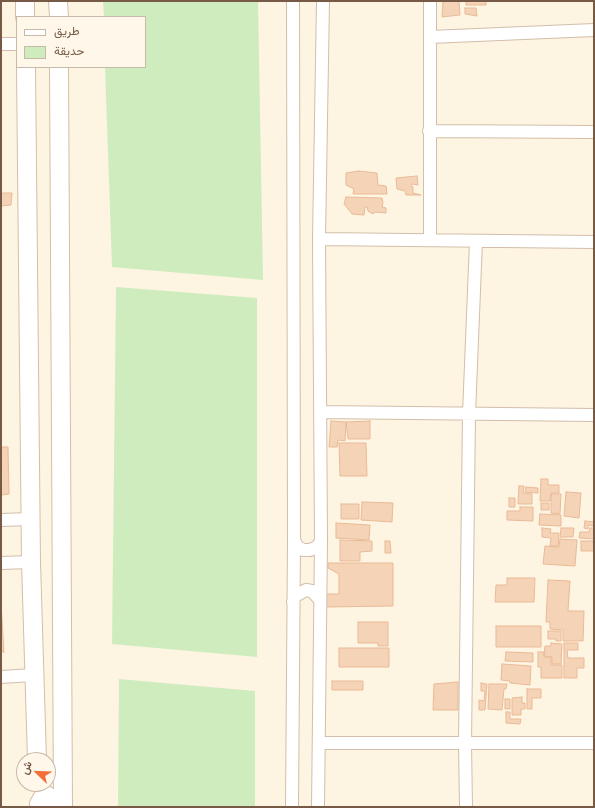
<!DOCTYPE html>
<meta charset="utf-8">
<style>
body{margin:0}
#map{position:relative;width:595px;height:808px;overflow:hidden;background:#fef4e2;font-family:"Golos Text",Vazirmatn,sans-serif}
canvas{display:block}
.frame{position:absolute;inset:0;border:2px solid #775a46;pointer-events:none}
.legend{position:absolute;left:16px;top:16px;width:130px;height:52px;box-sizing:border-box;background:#fff8ea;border:1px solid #c9b9a8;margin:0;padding:5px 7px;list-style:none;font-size:12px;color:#775a46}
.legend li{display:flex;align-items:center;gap:8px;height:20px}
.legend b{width:20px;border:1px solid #c9b9a8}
.north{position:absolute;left:16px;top:752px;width:40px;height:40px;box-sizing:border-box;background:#fff8ea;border:1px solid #c9b9a8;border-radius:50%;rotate:293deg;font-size:11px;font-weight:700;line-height:16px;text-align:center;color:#775a46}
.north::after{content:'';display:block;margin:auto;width:14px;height:18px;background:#f26f3d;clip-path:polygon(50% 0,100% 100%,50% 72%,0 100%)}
</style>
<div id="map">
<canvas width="595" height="808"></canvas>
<div class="frame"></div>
<ul class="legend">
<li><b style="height:5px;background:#fff"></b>طريق</li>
<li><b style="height:11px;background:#cfecbf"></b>حديقة</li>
</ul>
<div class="north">ش</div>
</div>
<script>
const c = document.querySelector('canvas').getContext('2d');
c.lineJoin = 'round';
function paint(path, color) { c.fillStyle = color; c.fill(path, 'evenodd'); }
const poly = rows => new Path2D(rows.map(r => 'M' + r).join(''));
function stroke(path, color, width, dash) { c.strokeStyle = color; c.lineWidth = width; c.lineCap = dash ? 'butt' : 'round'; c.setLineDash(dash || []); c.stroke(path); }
paint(poly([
 [103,1,258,1,263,280,112,267,105,67,145,67,145,17,104,17],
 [116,287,257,298,257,657,112,644],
 [119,679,255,691,255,807,118,807]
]), '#cfecbf');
const building = poly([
 [443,1,459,1,460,15,442,17,443,1],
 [466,1,486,1,486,5,466,5,466,1],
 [465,8,476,8,477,16,465,14,465,8],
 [359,171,377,173,378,185,386,186,387,194,353,194,354,189,346,185,346,173,359,171],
 [417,176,418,185,412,184,411,186,413,187,413,193,421,195,406,195,405,191,397,189,396,178,417,176],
 [1,193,12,193,11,205,1,206,1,193],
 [346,197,382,198,383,203,382,207,386,208,386,213,375,212,373,214,368,211,367,207,365,207,364,215,352,214,344,204,346,197],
 [331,421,346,422,345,441,338,440,337,447,329,447,331,421],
 [370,421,370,439,348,439,346,422,370,421],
 [339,443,366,443,367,476,340,476,339,443],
 [1,447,8,447,9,494,1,495,1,447],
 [541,479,548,479,548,485,559,485,559,493,551,493,550,501,540,501,541,479],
 [519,486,524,486,523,493,532,494,532,504,518,504,519,486],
 [526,487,538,488,538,493,525,492,526,487],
 [566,492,581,493,579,518,564,516,566,492],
 [551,494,561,494,560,514,551,513,551,494],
 [509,498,515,498,515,507,509,507,509,498],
 [362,502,393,503,392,522,361,520,362,502],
 [541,503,549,503,549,510,541,510,541,503],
 [341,504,359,504,359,519,341,519,341,504],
 [520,507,533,507,533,521,507,520,507,511,520,511,520,507],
 [540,514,561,515,561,526,539,525,540,514],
 [585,521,594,522,594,526,588,525,588,529,584,528,585,521],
 [336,523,370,525,369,540,336,538,336,523],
 [542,528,551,529,550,533,559,533,558,546,550,546,551,538,542,537,542,528],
 [561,528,574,528,573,537,560,537,561,528],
 [590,528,594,528,594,539,579,538,580,532,589,532,590,528],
 [560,539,577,540,575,566,543,564,545,546,559,547,560,539],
 [340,540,372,541,372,551,360,552,360,561,340,561,340,540],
 [385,541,390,541,391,553,385,553,385,541],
 [581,541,593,541,594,551,581,551,581,541],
 [328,563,393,563,393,606,325,607,325,594,339,594,339,574,328,568,328,563],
 [507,578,535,578,534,602,495,602,496,585,507,585,507,578],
 [548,580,570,581,568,611,584,611,583,641,563,641,563,630,550,629,550,622,546,622,548,580],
 [1,603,4,653,1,650,1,603],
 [358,622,388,622,388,646,378,646,378,643,358,643,358,622],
 [496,626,541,626,541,647,496,647,496,626],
 [548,631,561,631,561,641,556,641,556,639,548,639,548,631],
 [551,643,562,644,561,664,552,664,552,657,544,656,545,646,551,646,551,643],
 [564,643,578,643,578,650,567,650,568,658,584,658,584,668,577,668,577,678,564,678,564,643],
 [339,648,389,648,389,667,339,667,339,648],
 [506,652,533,653,533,662,505,661,506,652],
 [538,652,544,652,544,657,551,657,551,665,562,665,562,678,541,678,541,667,538,667,538,652],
 [502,664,531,666,530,685,510,683,510,681,501,680,502,664],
 [332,681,363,681,363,690,332,690,332,681],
 [458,682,458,710,433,710,434,684,458,682],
 [481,683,487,684,485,710,479,710,479,700,484,701,485,691,481,691,481,683],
 [489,684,507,684,506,689,504,689,502,710,488,709,489,684],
 [527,689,541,689,541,698,532,698,532,709,527,709,527,689],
 [522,697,522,703,525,703,525,709,521,709,521,715,512,715,512,698,522,697],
 [505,699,510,699,510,709,505,709,505,699],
 [506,712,510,712,510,719,521,719,520,724,506,723,506,712]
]);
paint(building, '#f5d3b7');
stroke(building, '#e9ba96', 1);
const street = poly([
 [430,37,594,30],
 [1,44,17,44],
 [429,131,594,132],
 [319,239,594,242],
 [430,240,430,1],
 [320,412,594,415],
 [1,520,30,519],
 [294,540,297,546,303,550,310,550,317,547,321,541],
 [1,563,31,562],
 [293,602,295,596,306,590,312,591,320,600],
 [1,677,33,675],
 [319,743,594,743],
 [292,807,294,540,293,1],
 [318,807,321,541,319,239,323,1],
 [466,807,465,743,469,414,476,241]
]);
const secondary = poly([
 [25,1,25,17],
 [58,1,59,17],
 [26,67,31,562,37,760],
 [59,67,63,807],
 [39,804,43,797,48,796,55,802,55,807]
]);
stroke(street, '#d2beaa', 14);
stroke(secondary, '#d5bea7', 20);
stroke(street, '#fff', 12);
stroke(secondary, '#fff', 18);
</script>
